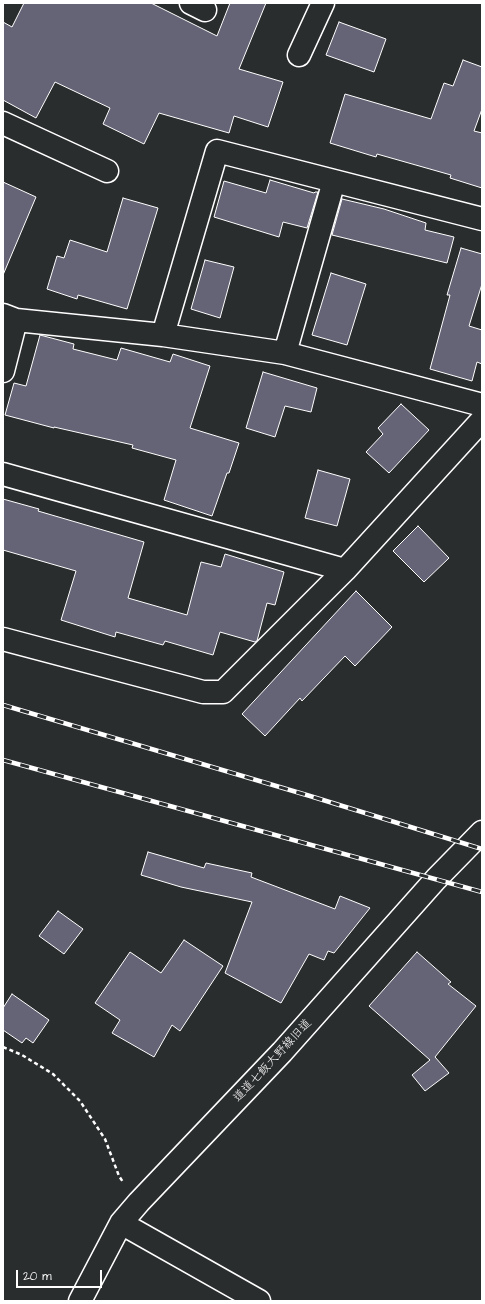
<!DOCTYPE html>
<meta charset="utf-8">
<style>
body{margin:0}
#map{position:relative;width:485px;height:1304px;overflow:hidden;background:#2a2d2e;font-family:"Architects Daughter",sans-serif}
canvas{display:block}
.frame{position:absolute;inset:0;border:4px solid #fff;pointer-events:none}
.scale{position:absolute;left:16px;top:1270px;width:86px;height:18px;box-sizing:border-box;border:2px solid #fff;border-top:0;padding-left:5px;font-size:12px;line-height:14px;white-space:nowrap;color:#fff;-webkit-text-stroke:3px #2a2d2e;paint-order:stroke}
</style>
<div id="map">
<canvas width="485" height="1304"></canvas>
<div class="frame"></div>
<div class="scale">20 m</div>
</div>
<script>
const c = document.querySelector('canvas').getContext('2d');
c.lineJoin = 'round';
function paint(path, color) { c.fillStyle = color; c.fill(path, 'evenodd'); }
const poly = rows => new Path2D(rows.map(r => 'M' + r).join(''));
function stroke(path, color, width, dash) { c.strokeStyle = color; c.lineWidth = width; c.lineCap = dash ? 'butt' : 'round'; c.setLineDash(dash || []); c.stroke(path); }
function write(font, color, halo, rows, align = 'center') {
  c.font = font + ' "Architects Daughter","Klee One",sans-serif'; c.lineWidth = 3; c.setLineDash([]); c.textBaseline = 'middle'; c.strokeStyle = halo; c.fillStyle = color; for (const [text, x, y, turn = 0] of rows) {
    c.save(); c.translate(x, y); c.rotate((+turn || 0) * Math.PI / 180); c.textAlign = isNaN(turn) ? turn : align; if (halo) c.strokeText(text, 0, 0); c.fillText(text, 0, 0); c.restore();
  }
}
const building = poly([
 [24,3,151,3,217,36,230,3,266,3,239,69,283,82,268,127,234,116,229,133,159,113,144,144,103,124,110,108,55,82,36,118,3,100,3,22,12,27,24,3],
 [339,22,386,39,374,72,326,55,339,22],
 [463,60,482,67,482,109,474,131,482,133,482,188,450,178,451,175,377,154,376,157,330,143,345,94,431,119,444,83,453,86,463,60],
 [270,180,314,193,315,192,318,192,307,228,283,222,279,237,214,217,224,181,266,193,270,180],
 [3,182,36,197,3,275,3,182],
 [123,198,158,208,127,309,78,295,77,299,47,289,57,256,64,258,70,240,107,252,123,198],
 [342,199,384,209,426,223,425,230,454,237,447,263,332,235,342,199],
 [461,248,482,254,482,284,469,326,482,330,482,364,477,362,472,381,430,369,450,295,447,295,461,248],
 [205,260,234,267,220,318,191,309,205,260],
 [331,273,366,284,347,345,312,335,331,273],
 [40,335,74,344,73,349,117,360,121,348,170,362,173,354,210,366,190,428,239,443,229,473,227,473,212,516,164,500,176,460,132,448,133,445,54,427,54,428,5,415,14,383,26,386,40,335],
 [263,372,317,388,311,412,285,406,275,437,246,428,263,372],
 [401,404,429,430,389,473,366,452,383,434,378,428,401,404],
 [318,470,350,479,337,526,305,518,318,470],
 [3,499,39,509,38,511,144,542,128,598,187,615,201,562,221,567,225,554,284,572,275,605,267,603,257,641,255,642,220,632,213,655,165,641,163,645,116,632,115,637,61,620,76,571,3,550,3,499],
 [418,526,449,558,424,582,393,551,418,526],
 [356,591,392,627,355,666,345,656,302,701,300,698,265,736,242,714,356,591],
 [148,852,204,868,206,863,252,873,251,877,335,909,340,896,370,908,334,953,328,951,324,960,309,954,281,1003,225,973,252,902,181,887,141,875,148,852],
 [58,911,83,929,64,954,39,936,58,911],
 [184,940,223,966,180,1031,172,1025,154,1057,112,1033,120,1020,95,1003,130,952,161,973,184,940],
 [417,952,451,982,448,984,476,1006,435,1057,449,1073,425,1091,412,1075,430,1060,369,1006,417,952],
 [12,994,49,1020,33,1043,26,1038,22,1043,3,1030,3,1008,12,994]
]);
paint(building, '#656476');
stroke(building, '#fff', 1);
const minor = poly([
 [191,3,205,10],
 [299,55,323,3],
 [3,123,107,171],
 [3,315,16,320,163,335,285,353,482,405],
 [163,335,217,151,482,219],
 [285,353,334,181],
 [3,371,16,320],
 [3,474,345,570,482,420],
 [3,639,203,692,223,692,345,570],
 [121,1223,259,1301],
 [80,1301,121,1223,139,1202,282,1052,436,879,482,832]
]);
stroke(minor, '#fff', 25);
stroke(poly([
 [3,1047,22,1055,53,1074,80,1101,105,1139,119,1176,123,1182]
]), '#fff', 2.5, [4, 3]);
stroke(minor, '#2a2d2e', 22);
const rail = poly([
 [3,705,310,796,482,849],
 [3,760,482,892]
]);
stroke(rail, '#fff', 4.5);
stroke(rail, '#2a2d2e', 3, [9]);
write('12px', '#fff', '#2a2d2e', [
 ["道道七飯大野線旧道",273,1061,-47]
]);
</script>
